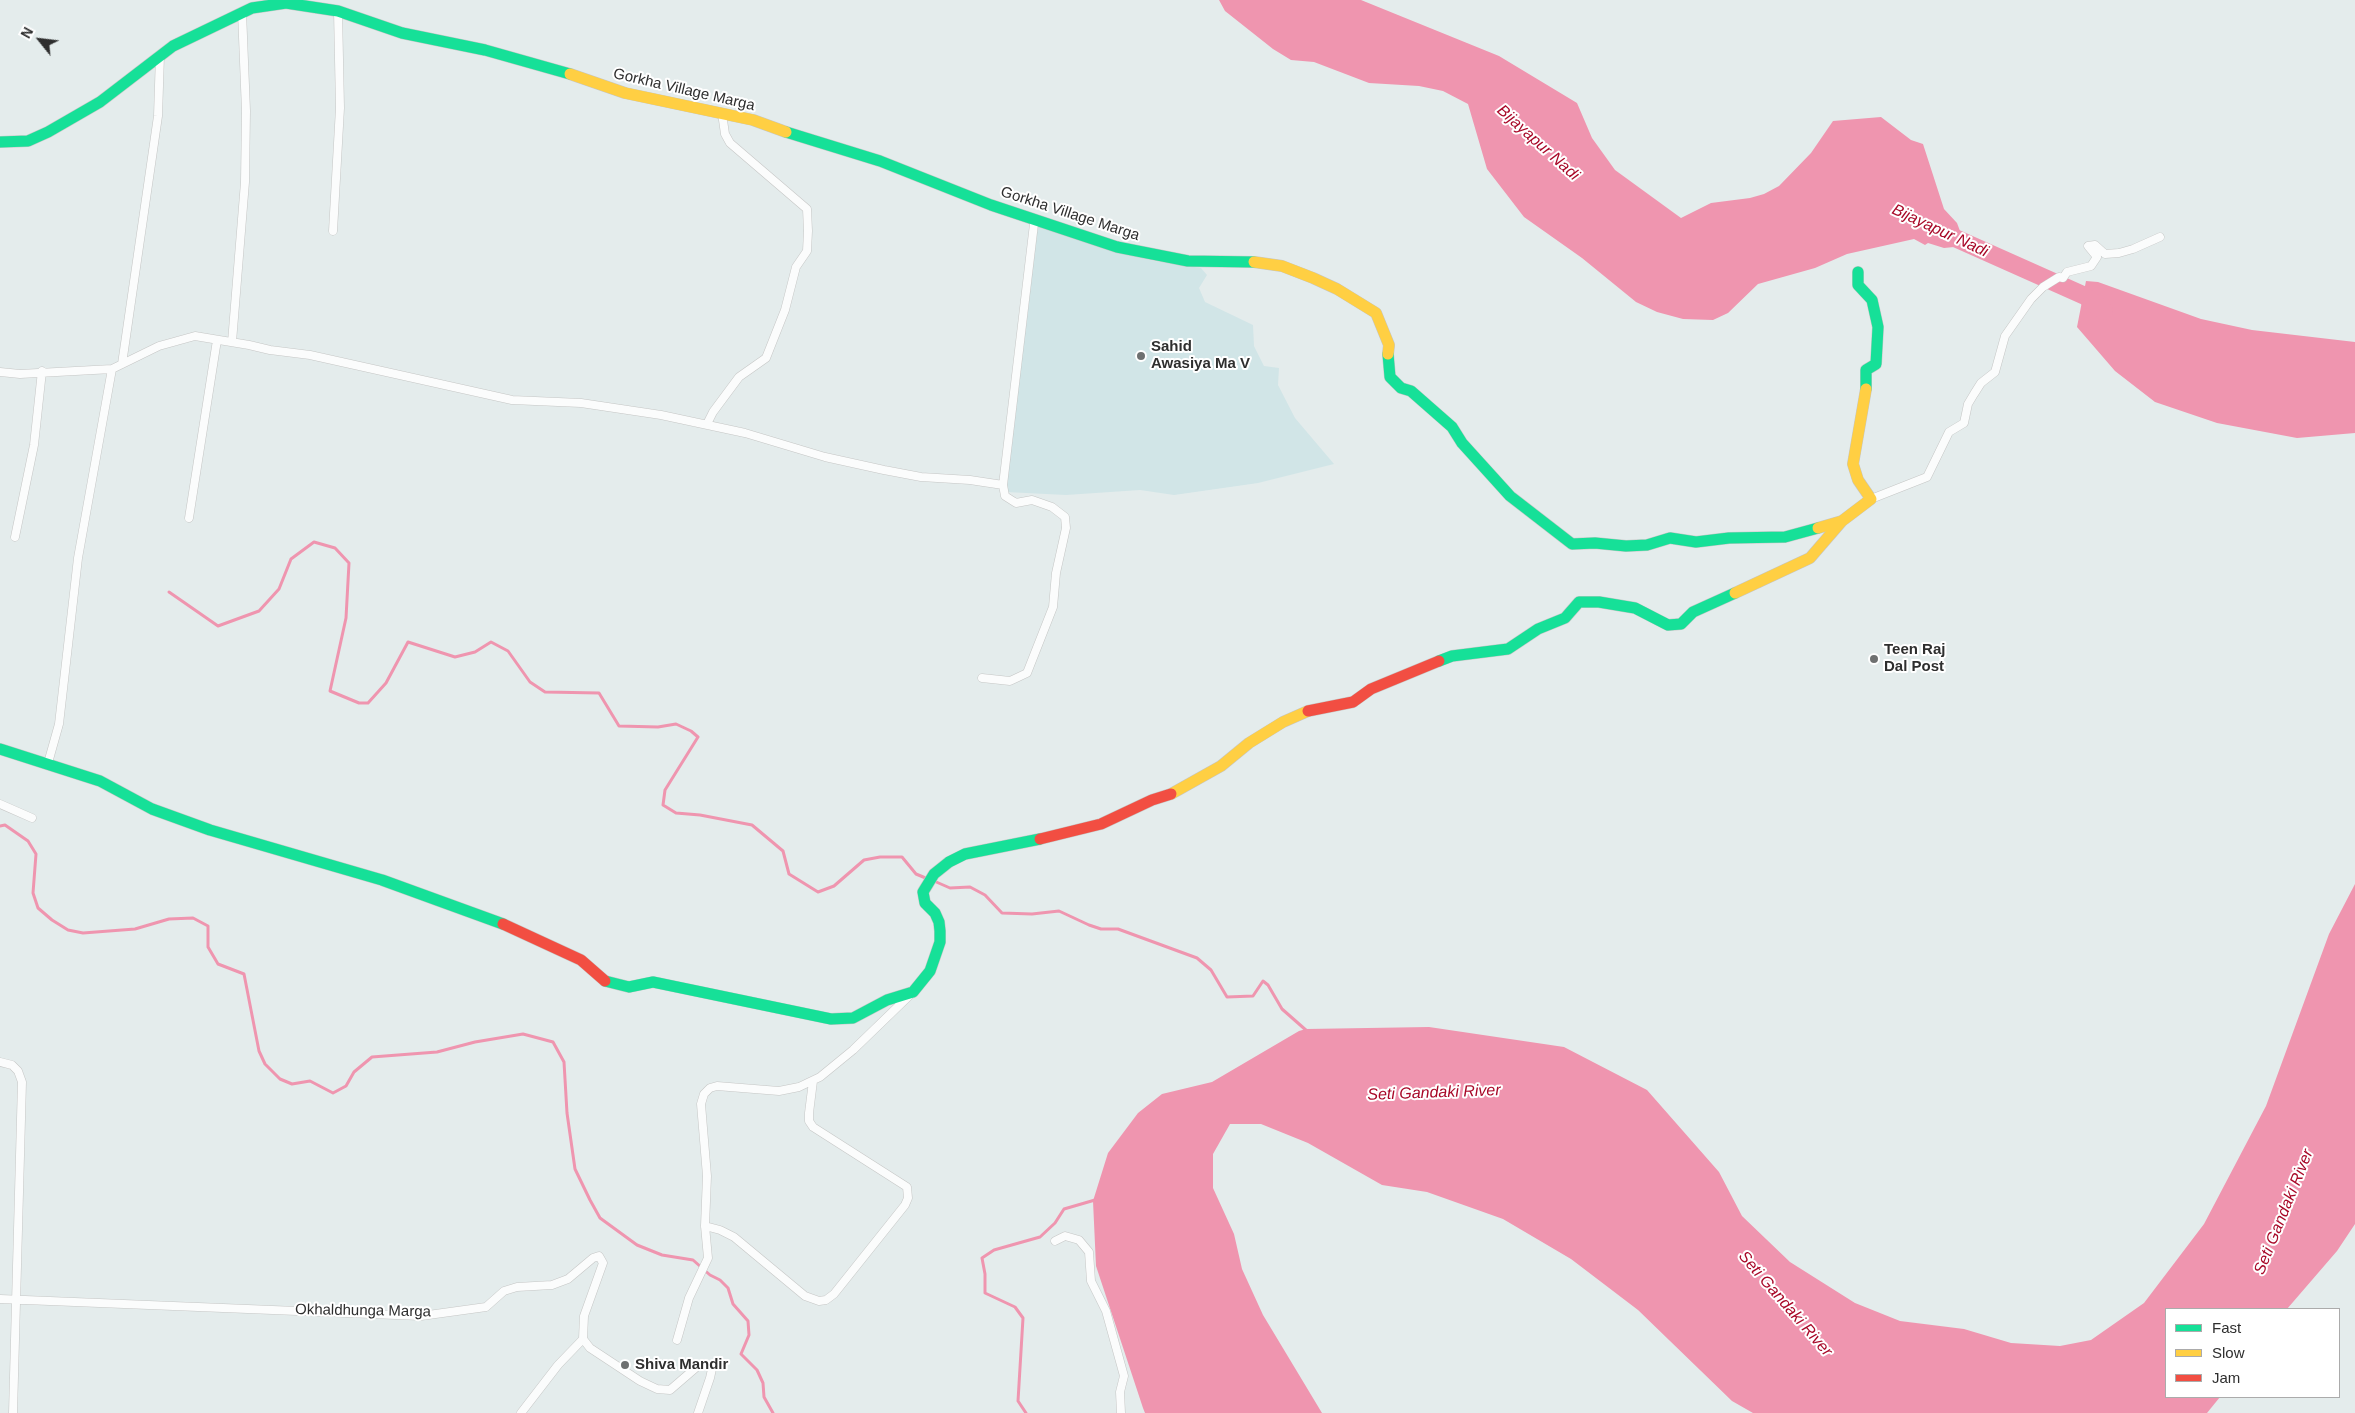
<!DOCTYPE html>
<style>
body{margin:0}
#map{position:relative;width:2355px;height:1413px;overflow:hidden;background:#e4ecec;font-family:Helvetica,sans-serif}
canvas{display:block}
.legend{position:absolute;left:2165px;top:1308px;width:175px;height:90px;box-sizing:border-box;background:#fff;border:1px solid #ababab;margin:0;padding:6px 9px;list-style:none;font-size:15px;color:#2e2e2e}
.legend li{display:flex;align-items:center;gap:10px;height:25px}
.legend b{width:25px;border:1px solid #ababab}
.north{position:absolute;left:15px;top:15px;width:50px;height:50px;-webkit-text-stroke:4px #fff;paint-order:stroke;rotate:299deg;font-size:14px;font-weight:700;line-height:20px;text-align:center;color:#2e2e2e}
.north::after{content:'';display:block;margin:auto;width:18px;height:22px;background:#2e2e2e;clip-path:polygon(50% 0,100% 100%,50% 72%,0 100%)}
</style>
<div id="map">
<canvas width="2355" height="1413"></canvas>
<ul class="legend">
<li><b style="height:6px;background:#16e098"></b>Fast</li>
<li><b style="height:6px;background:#ffcf43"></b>Slow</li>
<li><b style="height:6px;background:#f24e42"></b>Jam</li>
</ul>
<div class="north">N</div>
</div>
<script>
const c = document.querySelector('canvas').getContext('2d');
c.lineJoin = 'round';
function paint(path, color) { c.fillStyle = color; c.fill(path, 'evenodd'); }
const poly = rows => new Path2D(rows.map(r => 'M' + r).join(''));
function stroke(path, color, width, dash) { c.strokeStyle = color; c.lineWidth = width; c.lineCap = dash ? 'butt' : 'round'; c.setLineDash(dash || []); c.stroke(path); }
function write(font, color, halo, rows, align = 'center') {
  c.font = font + ' Helvetica,sans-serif'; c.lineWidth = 4; c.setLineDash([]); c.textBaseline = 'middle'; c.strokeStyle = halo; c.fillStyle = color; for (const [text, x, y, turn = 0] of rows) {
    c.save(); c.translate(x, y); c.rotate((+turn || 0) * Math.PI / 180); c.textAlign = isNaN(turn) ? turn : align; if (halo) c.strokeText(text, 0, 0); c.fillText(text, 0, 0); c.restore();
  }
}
paint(poly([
 [1038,225,1107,249,1155,261,1201,268,1207,275,1199,288,1205,302,1253,325,1254,346,1264,366,1279,368,1278,385,1295,418,1334,464,1258,483,1174,495,1140,490,1066,495,1006,492]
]), '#d1e5e7');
paint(poly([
 [1219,0,1361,0,1499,56,1577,103,1592,138,1615,170,1681,218,1711,203,1750,198,1764,194,1779,186,1811,153,1833,121,1881,117,1911,140,1923,144,1944,209,1957,223,1960,231,1958,239,1954,247,1944,248,1928,243,1925,245,1914,239,1847,254,1815,268,1758,284,1728,313,1713,320,1683,319,1657,312,1636,302,1582,258,1524,217,1487,169,1468,104,1443,91,1419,86,1369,83,1314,62,1291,60,1273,49,1225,11],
 [2086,281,2098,282,2201,319,2252,330,2355,342,2355,433,2297,438,2217,423,2155,402,2115,371,2077,327],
 [2355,884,2355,1224,2337,1251,2287,1309,2166,1309,2166,1397,2220,1397,2207,1413,1753,1413,1732,1401,1638,1310,1571,1259,1503,1219,1427,1192,1382,1185,1308,1143,1261,1124,1230,1124,1213,1154,1213,1188,1234,1234,1242,1269,1263,1315,1322,1413,1145,1413,1143,1408,1096,1266,1093,1201,1108,1153,1138,1113,1162,1094,1212,1082,1299,1031,1306,1029,1429,1027,1564,1047,1647,1090,1719,1172,1742,1216,1790,1262,1855,1303,1900,1321,1964,1329,2011,1343,2060,1346,2091,1340,2144,1303,2204,1224,2266,1106,2329,934]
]), '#ef95af');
stroke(poly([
 [169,592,218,626,259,611,279,589,291,559,314,542,335,548,349,563,346,618,330,691,359,703,368,703,386,683,408,642,455,657,475,652,491,642,508,651,530,682,545,692,599,693,619,726,658,727,676,724,691,731,698,737,665,790,663,805,676,813,700,815,752,825,783,851,789,874,818,892,834,886,864,860,880,857,902,857,916,874,928,879],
 [0,826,5,825,28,841,36,854,33,893,38,908,52,920,68,930,83,933,135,929,169,919,193,918,208,926,208,947,218,964,244,974,259,1051,265,1064,280,1079,292,1084,310,1081,333,1093,346,1086,354,1072,372,1057,437,1052,475,1042,523,1034,553,1042,564,1062,567,1113,575,1169,590,1200,600,1218,637,1245,662,1255,693,1260,710,1275,720,1280,728,1288,733,1304,748,1321,749,1335,741,1354,757,1370,763,1383,764,1397,773,1413],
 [934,881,950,888,970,887,985,895,1002,913,1032,914,1059,911,1089,925,1101,929,1118,929,1197,958,1211,970,1227,997,1253,996,1263,981,1268,985,1282,1009,1307,1031],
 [1026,1413,1018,1401,1023,1318,1015,1307,985,1293,985,1274,982,1258,994,1250,1040,1237,1055,1223,1064,1209,1095,1200]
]), '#ef95af', 3);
stroke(poly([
 [1937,230,2085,296,2104,311]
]), '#ef95af', 18);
const street = poly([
 [333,231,340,108,338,11],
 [232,342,245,182,246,111,242,12],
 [122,364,158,116,160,55],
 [0,372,20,374,112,369,159,346,195,336,249,345,270,350,310,355,512,400,581,403,661,415,745,433,825,457,884,470,921,477,970,480,1003,485,1005,496,1016,503,1032,500,1052,507,1065,517,1066,528,1056,573,1053,607,1027,673,1010,681,982,678],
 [707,424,713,412,739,377,766,358,785,310,796,267,807,251,808,231,807,209,730,143,725,134,722,113],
 [1003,485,1034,224,1033,218],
 [1871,499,1927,477,1949,432,1964,423,1968,404,1974,394,1981,383,1995,372,2005,336,2031,299,2043,287,2059,277,2063,278,2067,272,2091,266,2097,257,2088,246,2095,245,2105,254,2119,253,2133,249,2160,237],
 [189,518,217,340],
 [15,537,34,445,42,371],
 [48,763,59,724,78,558,112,369],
 [0,804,32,818],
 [0,1062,12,1065,18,1071,22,1082,13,1413],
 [705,1226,720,1230,734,1237,805,1296,819,1301,826,1300,834,1294,905,1205,908,1198,907,1187,813,1127,809,1121,809,1113,813,1081],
 [1055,1241,1065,1236,1079,1240,1089,1252,1091,1281,1106,1311,1124,1376,1120,1392,1121,1413],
 [0,1299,421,1316,486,1307,504,1291,517,1287,552,1285,568,1279,593,1258,599,1256,603,1263,584,1316,583,1339,590,1348,640,1381,657,1389,670,1390,699,1365,710,1365,712,1369,710,1378,698,1413],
 [677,1340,689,1298,708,1258,705,1226,707,1176,701,1104,704,1094,710,1088,717,1086,779,1091,799,1087,820,1077,853,1050,912,993],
 [521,1413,558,1365,583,1339]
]);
const fast = poly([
 [786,132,880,161,991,205,1117,247,1188,261,1254,262],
 [0,142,28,141,48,132,100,102,173,46,252,8,286,3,338,11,402,33,485,50,570,74],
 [1858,272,1858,285,1872,300,1878,327,1876,364,1866,370,1866,389],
 [1388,354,1390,377,1401,388,1411,391,1452,427,1462,443,1510,496,1572,544,1595,543,1626,546,1647,545,1670,538,1696,542,1729,538,1785,537,1818,528],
 [1439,661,1452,656,1508,649,1538,629,1565,618,1579,602,1599,602,1635,608,1668,625,1681,624,1693,612,1735,593],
 [0,749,100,781,152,809,210,830,382,880,503,924],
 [605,981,629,987,653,982,831,1019,853,1018,887,1000,913,992,930,971,940,942,940,931,939,922,935,913,925,903,923,892,934,874,949,862,965,854,1040,839]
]);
const slow = poly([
 [570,74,625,93,753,120,786,132],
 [1254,262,1282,266,1313,278,1337,289,1376,313,1389,345,1388,354],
 [1818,528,1842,521,1871,499,1858,480,1853,464,1866,389],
 [1735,593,1810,558,1842,521],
 [1171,794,1221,766,1249,743,1283,722,1308,711]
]);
const jam = poly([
 [1308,711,1353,702,1371,689,1439,661],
 [1040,839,1101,824,1152,800,1171,794],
 [503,924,581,960,605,981]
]);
stroke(street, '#c5c6c5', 9);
stroke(fast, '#c5c6c5', 12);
stroke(slow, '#c5c6c5', 12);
stroke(jam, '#c5c6c5', 12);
stroke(street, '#fbfcfc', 8);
stroke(fast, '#16e098', 11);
stroke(slow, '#ffcf43', 11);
stroke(jam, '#f24e42', 11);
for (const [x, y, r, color] of [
 [1141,356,5,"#6e7070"],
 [1874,659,5,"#6e7070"],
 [625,1365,5,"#6e7070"]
]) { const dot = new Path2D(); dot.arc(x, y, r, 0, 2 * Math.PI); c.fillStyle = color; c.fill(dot); stroke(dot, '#fff', 2); }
write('15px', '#2e2e2e', '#fff', [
 ["Gorkha Village Marga",684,90,13],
 ["Gorkha Village Marga",1070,214,18],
 ["Okhaldhunga Marga",363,1311,1]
]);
write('bold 15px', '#2e2e2e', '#fff', [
 ["Sahid",1151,347],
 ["Awasiya Ma V",1151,364],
 ["Teen Raj",1884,650],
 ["Dal Post",1884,667],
 ["Shiva Mandir",635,1365]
], 'left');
write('italic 16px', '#a80828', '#fff', [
 ["Bijayapur Nadi",1538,143,42],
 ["Bijayapur Nadi",1940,231,25],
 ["Seti Gandaki River",1434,1093,-2],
 ["Seti Gandaki River",2284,1212,-68],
 ["Seti Gandaki River",1785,1304,49]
]);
</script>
